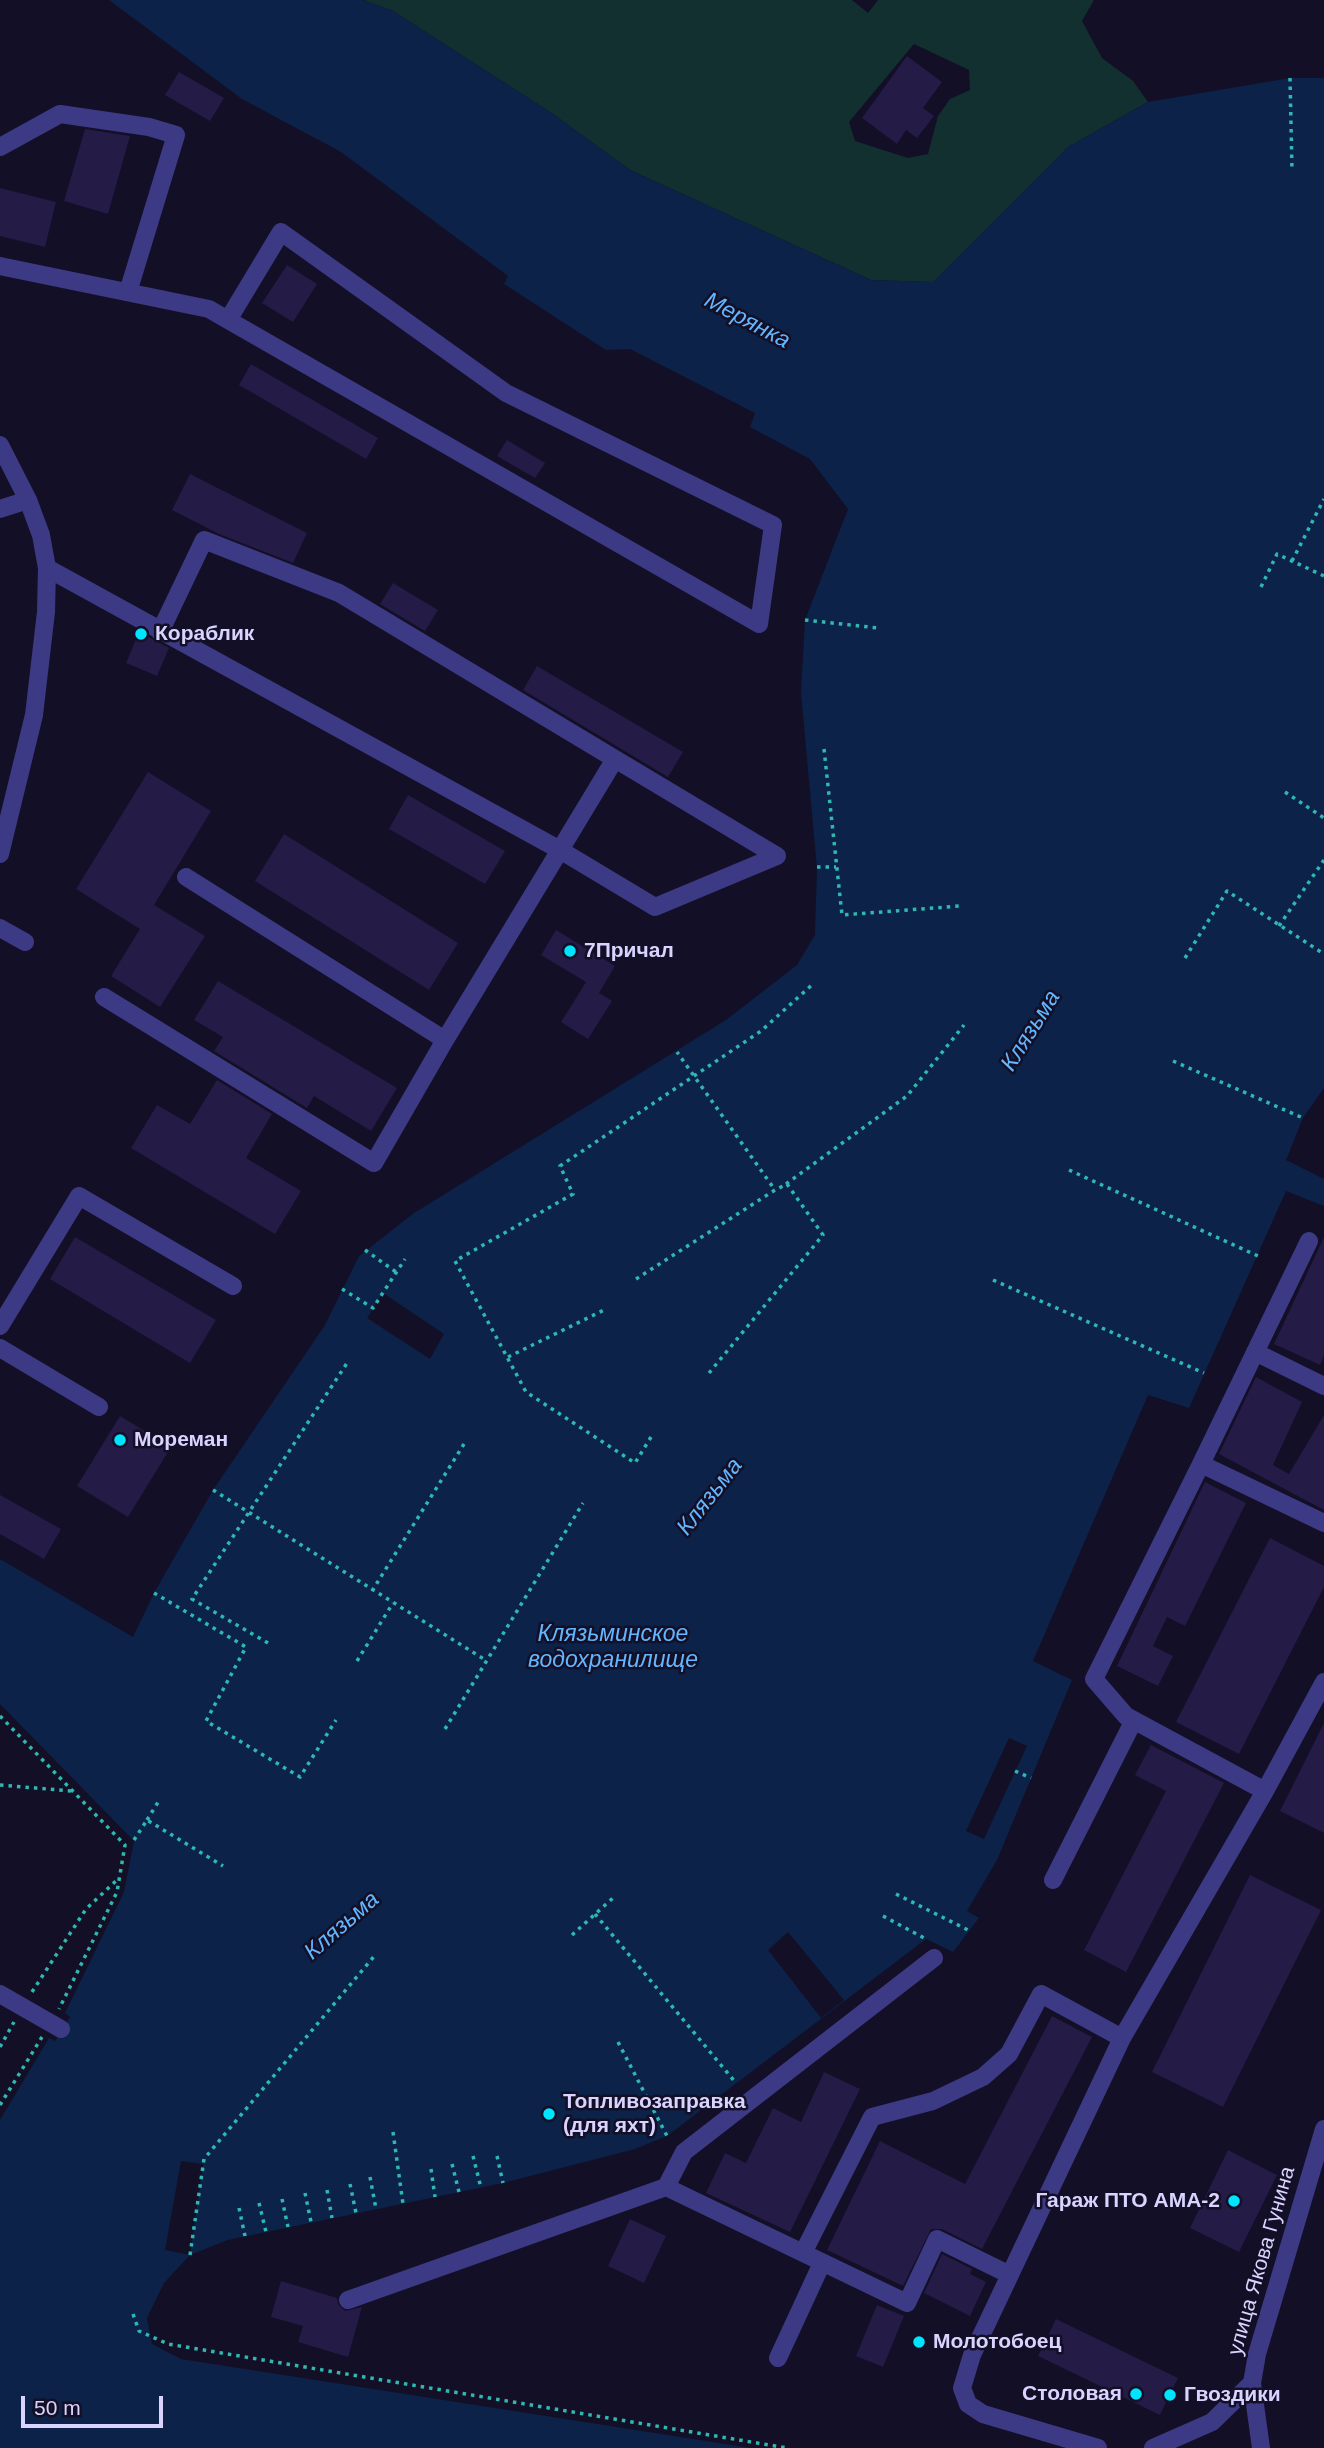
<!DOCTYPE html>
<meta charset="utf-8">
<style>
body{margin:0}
#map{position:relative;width:1324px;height:2448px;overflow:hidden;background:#130f26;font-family:Arial,sans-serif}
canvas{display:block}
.scale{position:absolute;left:21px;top:2396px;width:142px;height:32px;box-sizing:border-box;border:4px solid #d9d4ff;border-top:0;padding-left:9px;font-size:21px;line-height:24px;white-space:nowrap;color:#d9d4ff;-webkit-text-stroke:5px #130f26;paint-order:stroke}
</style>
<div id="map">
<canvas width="1324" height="2448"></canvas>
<div class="scale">50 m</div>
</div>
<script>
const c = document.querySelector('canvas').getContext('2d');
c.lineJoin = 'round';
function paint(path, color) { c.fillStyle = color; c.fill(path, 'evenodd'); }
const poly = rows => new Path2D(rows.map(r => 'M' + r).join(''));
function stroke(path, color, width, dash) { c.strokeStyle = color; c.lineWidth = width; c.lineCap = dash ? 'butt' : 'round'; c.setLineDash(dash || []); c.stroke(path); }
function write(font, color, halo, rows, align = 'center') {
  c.font = font + ' Arial,sans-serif'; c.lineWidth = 5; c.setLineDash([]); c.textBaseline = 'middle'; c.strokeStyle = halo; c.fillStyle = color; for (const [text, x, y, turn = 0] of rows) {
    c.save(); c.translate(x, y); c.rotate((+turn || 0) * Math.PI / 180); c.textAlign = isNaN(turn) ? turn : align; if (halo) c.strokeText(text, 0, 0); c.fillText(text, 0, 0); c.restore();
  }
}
paint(poly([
 [363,0,852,0,868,13,878,0,1094,0,1082,21,1102,58,1133,81,1148,102,1068,147,933,282,871,280,630,170,553,114,393,11],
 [914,44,969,70,970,90,950,99,938,116,928,154,908,158,855,141,849,122]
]), '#12302f');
paint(poly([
 [109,0,363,0,393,11,553,114,630,170,871,280,933,282,1068,147,1148,102,1290,78,1324,78,1324,1088,1303,1118,1286,1160,1324,1179,1324,1206,1286,1191,1189,1408,1148,1395,1033,1661,1072,1680,997,1860,967,1911,979,1918,953,1952,926,1939,667,2136,635,2149,503,2183,228,2240,190,2255,164,2283,147,2318,152,2344,181,2359,751,2448,0,2448,0,2120,49,2038,55,2041,70,2017,65,2013,124,1892,134,1841,0,1704,0,1559,133,1637,154,1593,213,1490,325,1325,359,1256,414,1213,726,1020,797,965,815,935,817,868,801,693,805,620,848,509,810,459,750,427,755,413,630,349,606,350,504,284,508,276,341,152,242,99]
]), '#0c2248');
paint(poly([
 [383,1293,444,1334,430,1359,367,1318],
 [1009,1738,1027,1746,984,1839,966,1831],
 [788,1932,844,2000,821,2018,768,1950],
 [181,2161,203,2164,190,2255,165,2250]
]), '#130f26');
paint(poly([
 [907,56,942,82,923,108,934,116,917,138,906,130,897,144,862,118],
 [179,72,224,98,210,121,165,95],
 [85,129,130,136,108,214,64,201],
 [0,188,56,202,45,247,0,236],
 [287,265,317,284,293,322,262,303],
 [251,364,378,438,366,459,239,385],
 [507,440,545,463,535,478,497,456],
 [190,474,307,533,293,563,219,534,172,510],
 [393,583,438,610,425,631,380,604],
 [139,632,169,648,157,676,126,663],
 [537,666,683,752,668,777,523,690],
 [148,772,211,811,154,905,205,936,160,1007,111,976,140,929,76,889],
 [408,795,505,851,485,884,389,829],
 [284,834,458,943,429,990,255,881],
 [556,930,615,966,599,993,612,1001,588,1039,561,1022,586,982,541,955],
 [218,981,397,1088,371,1131,314,1096,307,1108,214,1051,223,1037,194,1020],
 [217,1080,272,1114,246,1158,301,1191,275,1234,131,1148,157,1105,190,1124],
 [75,1237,216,1320,190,1363,50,1279],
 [1324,1237,1324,1355,1320,1365,1274,1344],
 [1256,1377,1302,1402,1273,1465,1289,1474,1324,1415,1324,1510,1219,1454],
 [120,1416,171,1447,128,1517,77,1486],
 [1205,1482,1246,1503,1185,1626,1167,1617,1153,1646,1173,1656,1158,1686,1117,1666],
 [0,1495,61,1529,44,1559,0,1534],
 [1270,1538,1324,1566,1324,1587,1239,1754,1176,1722],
 [1324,1723,1324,1833,1280,1811],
 [1151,1745,1224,1783,1126,1972,1084,1950,1166,1791,1135,1775],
 [1250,1875,1321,1910,1223,2107,1152,2072],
 [1052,2016,1092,2037,982,2249,942,2229,931,2229,903,2286,827,2250,880,2141,965,2184],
 [824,2072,860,2089,790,2232,706,2193,725,2153,746,2163,773,2108,801,2122],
 [1228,2150,1277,2175,1239,2252,1190,2228],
 [630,2219,666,2236,644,2283,608,2266],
 [942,2254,972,2269,970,2274,986,2282,970,2316,924,2293],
 [281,2281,337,2298,338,2304,345,2311,362,2307,348,2357,298,2342,303,2326,271,2317],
 [877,2305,904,2316,883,2367,856,2356],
 [1056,2319,1178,2378,1160,2415,1038,2356]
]), '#241b47');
stroke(poly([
 [1290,78,1292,170],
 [1292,561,1324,499],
 [1261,587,1277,554,1324,576],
 [805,620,878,628],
 [824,749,842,915,960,906],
 [1285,792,1324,818],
 [817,867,836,867],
 [1279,926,1324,860],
 [1185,958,1227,891,1324,954],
 [1173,1061,1303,1118],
 [1069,1170,1258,1256],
 [786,1184,907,1096,964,1025],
 [365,1250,396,1272],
 [636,1279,775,1190,677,1052],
 [993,1280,1204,1373],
 [342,1289,373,1308,405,1259],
 [508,1357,604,1310],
 [709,1373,823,1235,787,1184,775,1190],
 [651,1437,635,1463,526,1392,455,1261,573,1194,560,1166,761,1031,814,983],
 [213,1490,487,1661],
 [372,1591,464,1444],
 [154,1593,246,1647,206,1721,300,1777,336,1720],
 [268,1643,192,1599,349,1360],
 [357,1661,393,1603],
 [0,1716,125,1845,117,1892,59,2009],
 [445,1729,583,1503],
 [1015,1771,1031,1778],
 [0,1785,71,1791],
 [147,1820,160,1799],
 [134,1840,147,1820,223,1866],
 [896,1894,970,1931],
 [595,1914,736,2083],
 [883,1916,926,1939],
 [572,1935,614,1897],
 [32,1992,86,1909,118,1879],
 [618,2042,667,2136],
 [0,2047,14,2022],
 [0,2105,42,2037],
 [393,2132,403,2204],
 [473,2156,481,2188],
 [497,2156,503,2183],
 [452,2164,459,2192],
 [431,2169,435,2197],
 [370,2177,376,2209],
 [350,2184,356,2213],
 [327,2190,332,2218],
 [305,2193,311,2222],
 [282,2199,288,2227],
 [259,2203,266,2232],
 [239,2208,245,2236],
 [190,2255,204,2159,376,1954],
 [133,2314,139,2331,168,2344,787,2448]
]), '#2fb8b0', 3.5, [3.5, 5]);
stroke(poly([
 [0,147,60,114,149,127,176,135,128,292],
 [0,266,209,309,228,320,759,624,773,525,506,393,281,232,228,320],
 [0,445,28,500,41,535,47,568,46,612,34,715,0,854],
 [0,509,28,500],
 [47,568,560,850,445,1040,186,877],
 [160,632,204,540,339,593,615,759,777,856,655,907,560,850,615,759],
 [0,928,25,942],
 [104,997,374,1163,445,1040],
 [0,1326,79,1196,233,1286],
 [0,1348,99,1407],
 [1255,1352,1324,1386],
 [1201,1464,1309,1241],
 [1265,1791,1126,1716,1094,1679,1201,1464,1324,1523],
 [1053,1880,1134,1720],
 [934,1958,684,2152,666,2187,907,2303,937,2239,1010,2275],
 [0,1994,61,2029],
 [803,2253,872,2117,933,2101,983,2077,1009,2054,1041,1994,1122,2038],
 [348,2300,666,2187],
 [778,2358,822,2263],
 [1098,2448,983,2414,968,2404,962,2388,972,2355,1122,2038,1265,1791,1324,1682],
 [1153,2448,1212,2422,1252,2383],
 [1261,2448,1252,2383,1257,2354,1324,2129]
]), '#3d3a85', 18);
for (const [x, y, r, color] of [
 [141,634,7,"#00e5ff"],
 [570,951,7,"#00e5ff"],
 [120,1440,7,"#00e5ff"],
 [549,2114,7,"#00e5ff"],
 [1234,2201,7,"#00e5ff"],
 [919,2342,7,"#00e5ff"],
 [1136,2394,7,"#00e5ff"],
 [1170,2395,7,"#00e5ff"]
]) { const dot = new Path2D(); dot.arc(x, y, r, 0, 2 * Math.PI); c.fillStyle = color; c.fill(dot); stroke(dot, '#130f26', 2.5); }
write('bold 21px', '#d9d4ff', '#130f26', [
 ["Кораблик",155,634],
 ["7Причал",584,951],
 ["Мореман",134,1440],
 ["Топливозаправка",563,2102],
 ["(для яхт)",563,2126],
 ["Гараж ПТО АМА-2",1220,2201,"right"],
 ["Молотобоец",933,2342],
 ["Столовая",1122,2394,"right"],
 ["Гвоздики",1184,2395]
], 'left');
write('21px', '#d9d4ff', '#130f26', [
 ["улица Якова Гунина",1262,2261,-74]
]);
write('italic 23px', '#62b6ff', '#130f26', [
 ["Мерянка",747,321,28],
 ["Клязьма",1031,1031,-58],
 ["Клязьма",710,1497,-52],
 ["Клязьминское",613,1635],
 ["водохранилище",613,1661],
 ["Клязьма",342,1926,-41]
]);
</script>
